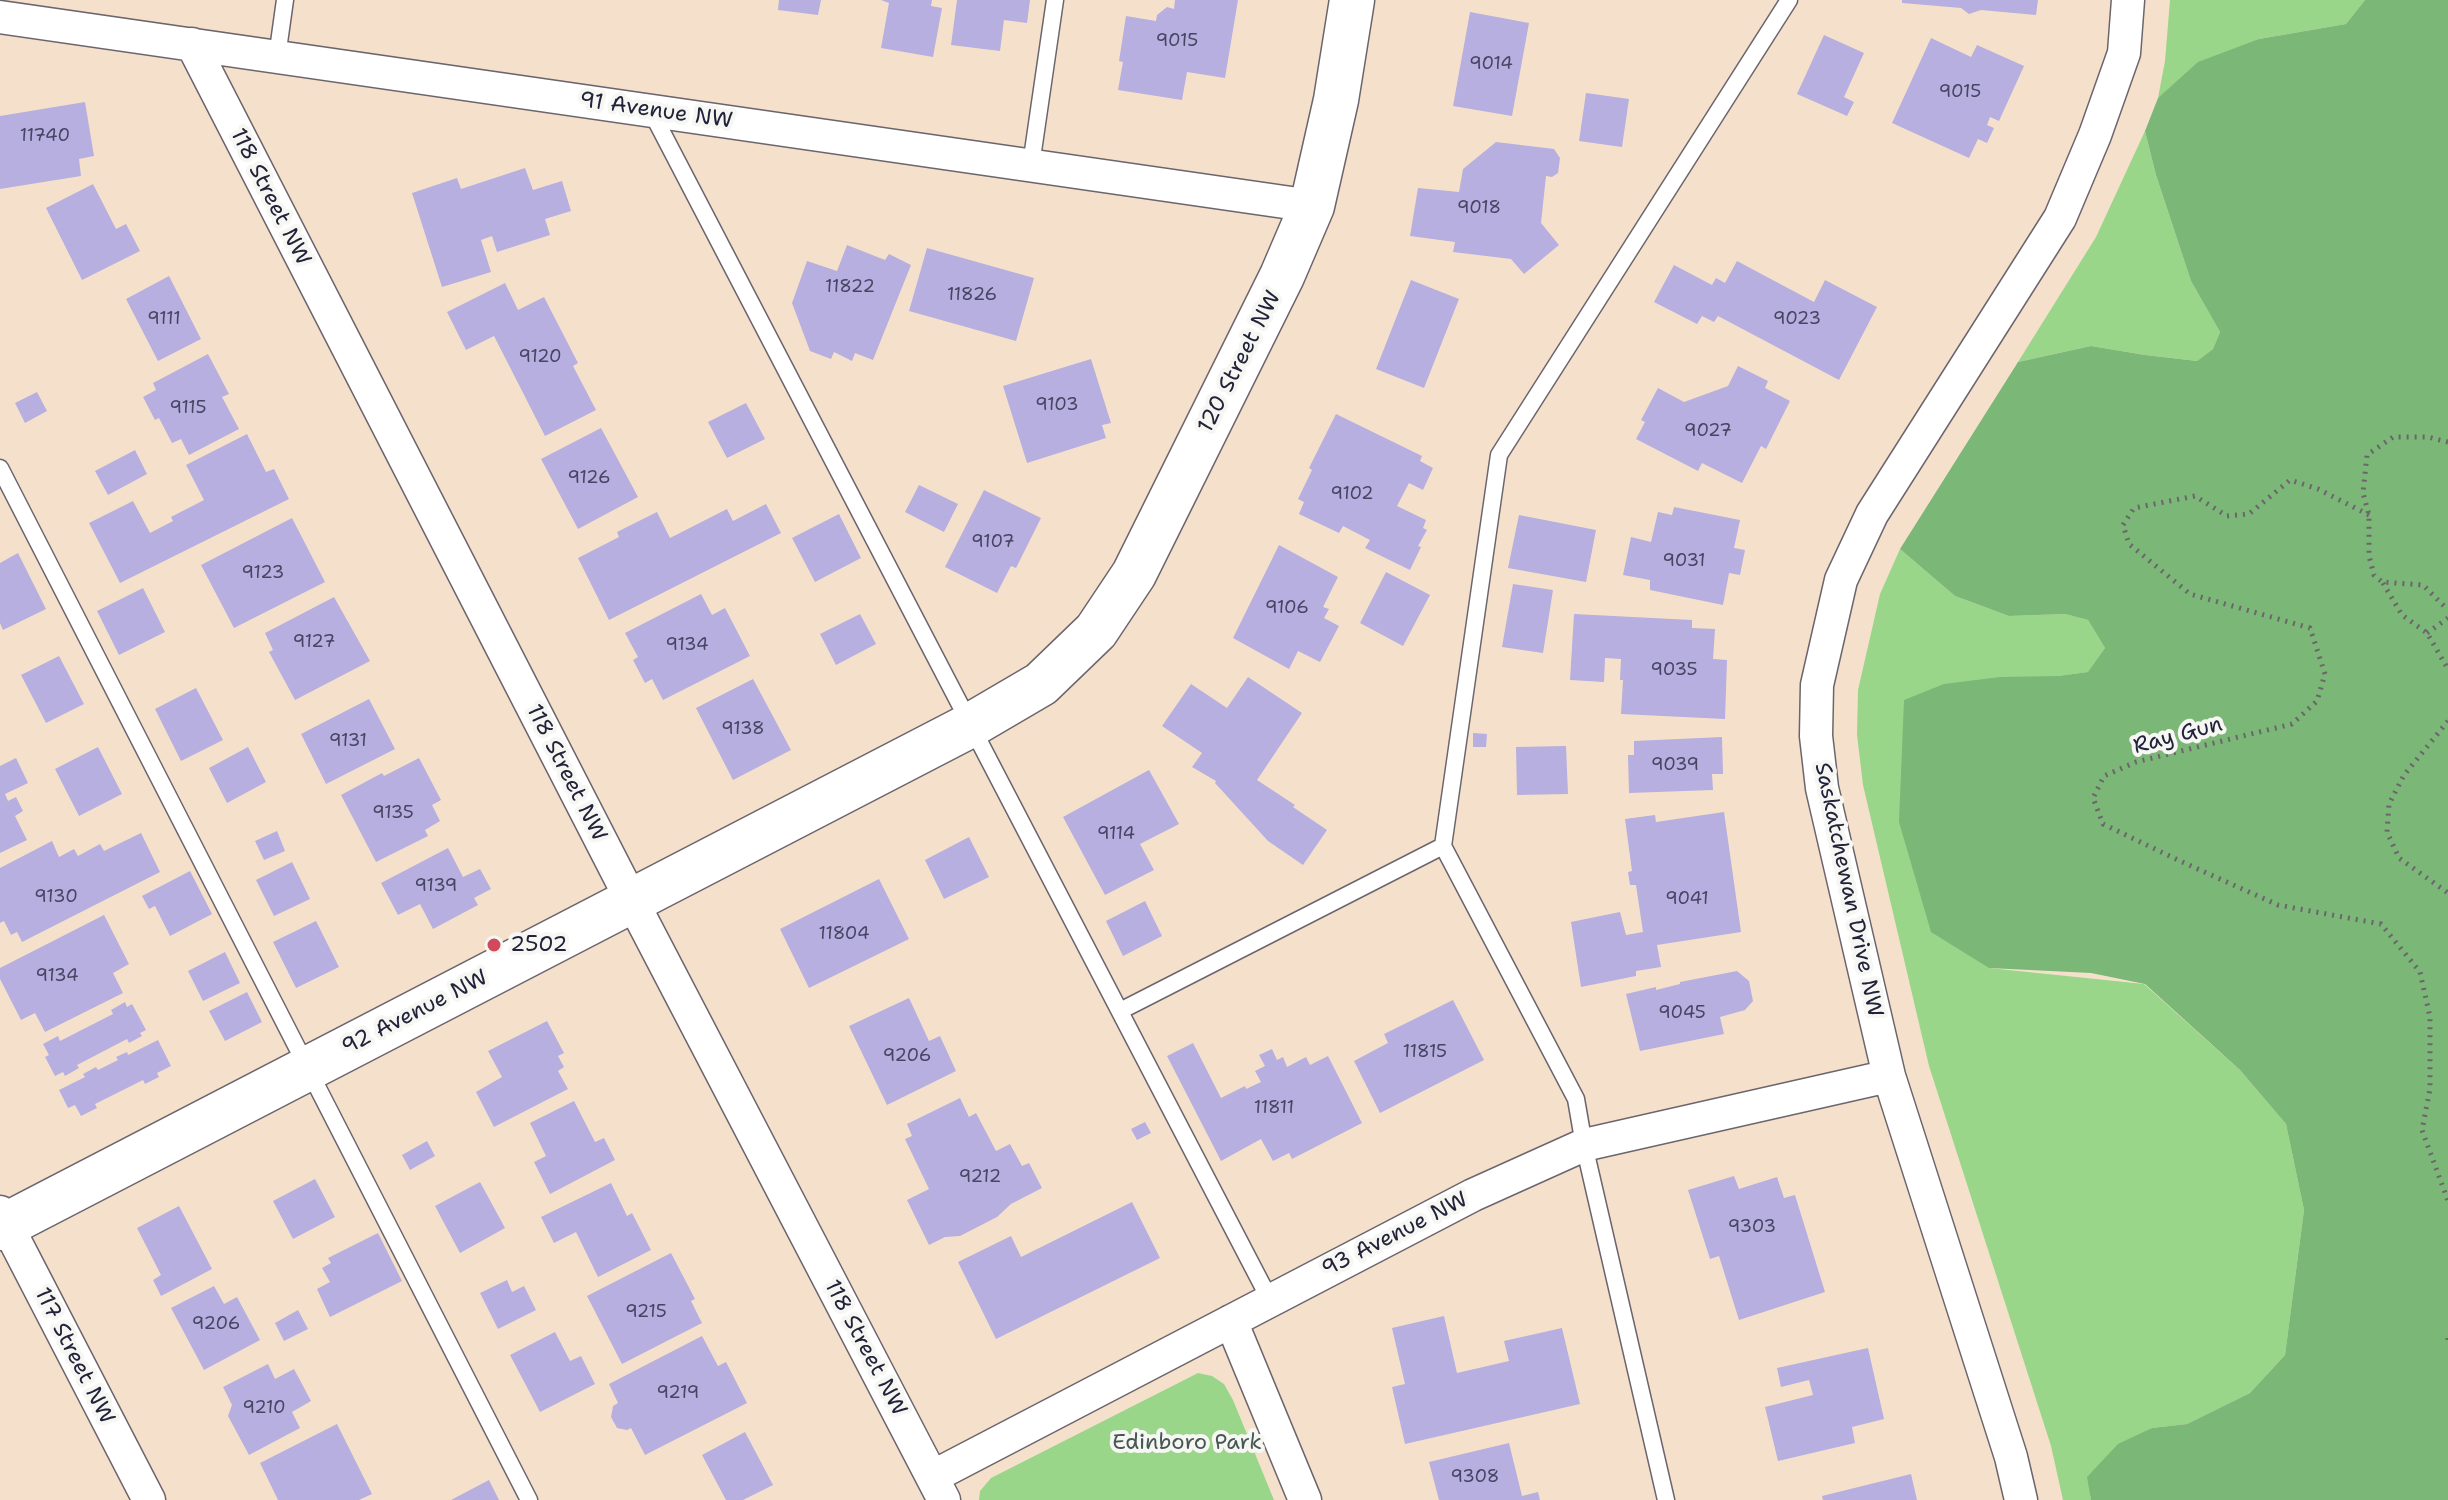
<!DOCTYPE html>
<style>
body{margin:0}
canvas{display:block;background:#f5e1cb}
</style>
<canvas width="2448" height="1500"></canvas>
<script>
const c = document.querySelector('canvas').getContext('2d');
c.lineJoin = 'round';
function paint(path, color) { c.fillStyle = color; c.fill(path, 'evenodd'); }
const poly = rows => new Path2D(rows.map(r => 'M' + r).join(''));
function stroke(path, color, width, dash) { c.strokeStyle = color; c.lineWidth = width; c.lineCap = dash ? 'butt' : 'round'; c.setLineDash(dash || []); c.stroke(path); }
function write(font, color, halo, rows, align = 'center') {
  c.font = font + ' "Shantell Sans",sans-serif'; c.lineWidth = 8; c.setLineDash([]); c.textBaseline = 'middle'; c.strokeStyle = halo; c.fillStyle = color; for (const [text, x, y, turn = 0] of rows) {
    c.save(); c.translate(x, y); c.rotate((+turn || 0) * Math.PI / 180); c.textAlign = isNaN(turn) ? turn : align; if (halo) c.strokeText(text, 0, 0); c.fillText(text, 0, 0); c.restore();
  }
}
paint(poly([
 [2170,0,2365,0,2346,24,2259,39,2158,98,2165,61],
 [2145,131,2156,175,2191,281,2220,332,2213,349,2197,361,2145,355,2091,346,2018,362,2096,237],
 [1900,549,1955,596,2009,616,2065,614,2088,620,2105,648,2089,672,2058,676,1989,968,2144,984,2240,1070,2286,1124,2304,1210,2285,1355,2250,1393,2187,1424,2152,1428,2088,1476,2091,1500,2063,1500,2051,1446,1929,1066,1863,785,1857,735,1858,690,1880,594],
 [1198,1373,1212,1376,1224,1384,1233,1400,1274,1500,979,1500,980,1491,991,1478]
]), '#9ad68a');
paint(poly([
 [2365,0,2448,0,2448,1500,2091,1500,2087,1477,2118,1444,2152,1428,2187,1424,2250,1393,2285,1355,2304,1210,2286,1124,2240,1070,2145,984,2091,973,1989,968,1931,932,1899,822,1904,700,1944,684,2000,677,2058,676,2088,672,2105,648,2088,620,2065,614,2009,616,1955,596,1900,549,2018,362,2091,346,2145,355,2197,361,2213,349,2220,332,2191,281,2156,175,2145,131,2158,98,2198,62,2259,39,2346,24]
]), '#7bb776');
paint(poly([
 [779,0,821,0,818,15,778,10],
 [881,0,932,0,931,6,942,8,933,57,881,48,889,3],
 [957,0,1030,0,1027,23,1004,20,1000,51,951,45],
 [1175,0,1238,0,1225,78,1187,72,1182,100,1118,90,1123,62,1119,61,1126,16,1156,21,1157,15,1167,7,1174,9],
 [1902,0,2038,0,2036,15,1981,10,1969,14,1961,8,1902,3],
 [1470,12,1529,23,1512,116,1453,106],
 [1824,35,1864,53,1844,97,1854,102,1847,116,1797,94],
 [1931,38,1971,57,1977,45,2024,66,1999,121,1990,117,1987,125,1994,128,1987,143,1978,139,1969,158,1892,123],
 [1586,93,1629,99,1622,147,1579,141],
 [85,102,94,156,79,159,81,176,0,189,0,116],
 [1496,142,1554,149,1560,158,1558,173,1552,177,1546,176,1541,223,1559,245,1524,274,1511,259,1453,252,1455,242,1410,236,1418,188,1459,192,1463,169],
 [525,168,533,190,562,181,571,211,545,219,550,235,497,252,492,236,481,240,491,272,442,287,412,193,457,178,461,189],
 [93,184,116,229,126,224,140,251,82,280,46,208],
 [847,245,885,260,889,254,911,265,873,360,855,353,852,361,834,352,831,359,810,351,792,303,807,261,837,271],
 [927,248,1034,278,1016,341,909,311],
 [1737,261,1814,302,1825,280,1877,307,1839,380,1718,316,1714,322,1702,316,1697,324,1654,302,1674,265,1712,285,1716,278,1725,283],
 [169,276,201,339,158,361,126,299],
 [1411,280,1459,299,1424,388,1376,369],
 [505,283,518,310,544,297,578,363,573,366,596,410,545,436,494,336,466,350,447,312],
 [208,354,229,394,222,397,239,429,189,455,181,439,172,443,159,418,155,420,143,397,156,390,153,383],
 [1091,359,1111,423,1102,425,1106,438,1027,463,1003,386],
 [1738,366,1768,381,1765,388,1790,401,1766,449,1761,446,1742,483,1702,463,1698,471,1636,439,1645,422,1641,420,1658,388,1684,402,1728,386],
 [37,392,47,411,25,423,15,403],
 [746,403,765,439,727,458,708,422],
 [1336,414,1422,456,1420,461,1433,468,1423,490,1409,483,1397,506,1426,520,1423,528,1427,530,1418,546,1421,547,1410,570,1365,548,1370,540,1343,526,1339,533,1299,514,1304,502,1298,499,1312,470,1309,468],
 [601,428,638,497,578,529,541,459],
 [247,434,266,472,274,469,289,499,120,583,89,523,133,501,150,533,173,521,171,517,204,500,186,465],
 [135,450,147,474,108,495,95,471],
 [919,485,958,504,944,532,905,512],
 [984,490,1041,518,1016,568,1011,566,997,593,945,567],
 [766,504,781,533,609,620,578,558,619,537,617,532,657,512,670,538,727,509,733,521],
 [1674,507,1740,520,1734,548,1745,550,1740,575,1729,573,1723,605,1650,590,1650,580,1623,575,1631,537,1651,542,1658,512,1672,515],
 [839,514,861,558,815,582,792,538],
 [1519,515,1596,530,1586,582,1508,568],
 [292,518,325,582,234,628,201,565],
 [1279,545,1338,577,1323,607,1329,609,1324,618,1339,626,1320,662,1298,651,1289,669,1233,638],
 [18,553,46,609,3,630,0,623,0,563],
 [1386,572,1430,595,1403,646,1360,623],
 [1513,584,1553,590,1543,653,1502,647],
 [143,588,165,632,119,655,97,611],
 [701,594,712,615,725,608,750,656,663,700,652,679,645,683,633,660,638,657,625,633],
 [334,597,370,661,295,700,269,652,273,650,265,633],
 [860,614,876,644,836,665,820,634],
 [1574,614,1692,620,1692,628,1715,629,1713,659,1727,660,1725,719,1621,714,1623,680,1620,680,1621,659,1605,658,1604,682,1570,680],
 [59,656,84,704,46,723,21,675],
 [1248,677,1302,713,1257,780,1295,805,1293,807,1327,830,1303,865,1268,841,1215,783,1216,781,1192,767,1202,753,1162,726,1191,684,1227,708],
 [753,679,791,750,733,780,696,708],
 [196,688,223,740,181,761,155,709],
 [369,699,395,749,326,784,301,734],
 [1473,733,1487,734,1486,747,1473,747],
 [1722,737,1723,774,1712,774,1713,790,1629,793,1628,755,1634,755,1634,741],
 [1566,746,1568,794,1517,795,1516,747],
 [98,747,122,794,79,816,55,769],
 [248,747,266,782,227,803,209,768],
 [16,758,28,783,5,794,8,801,16,797,23,811,15,816,27,840,0,853,0,766],
 [419,758,441,800,432,805,440,821,425,830,428,836,376,862,341,795,382,773,384,776],
 [1149,770,1179,824,1140,844,1154,870,1105,895,1063,817],
 [1724,812,1741,932,1657,945,1661,967,1636,971,1636,976,1581,987,1571,922,1620,912,1626,935,1643,932,1636,885,1630,885,1628,872,1632,871,1625,819,1655,815,1656,822],
 [277,831,285,851,264,860,255,841],
 [141,833,160,872,22,942,17,932,11,935,4,921,0,923,0,868,52,841,59,857,74,849,78,856,100,844,104,851],
 [969,837,989,877,944,899,925,860],
 [448,848,463,877,480,869,491,889,474,898,478,905,433,929,420,904,398,915,381,883],
 [292,862,310,899,274,916,256,880],
 [190,871,212,914,170,936,155,906,149,909,142,896],
 [879,879,909,939,809,988,780,929],
 [1145,901,1162,936,1123,956,1106,921],
 [104,915,129,964,113,973,123,993,45,1032,35,1013,21,1020,0,979,0,968],
 [316,921,339,967,296,988,273,942],
 [225,952,240,983,203,1001,188,971],
 [1737,971,1749,981,1753,1001,1745,1010,1720,1017,1724,1034,1640,1051,1626,994,1656,987,1656,990,1680,984,1680,982],
 [247,992,262,1022,225,1041,209,1011],
 [909,998,929,1041,940,1036,956,1071,887,1105,849,1026],
 [1453,1000,1484,1060,1380,1113,1354,1061,1388,1043,1384,1034],
 [125,1002,127,1007,132,1004,146,1030,140,1033,142,1036,129,1043,127,1039,77,1065,79,1068,65,1076,63,1072,55,1076,45,1057,49,1055,43,1044,58,1036,60,1041,113,1014,111,1010],
 [547,1021,564,1053,558,1056,564,1067,558,1071,568,1089,494,1127,476,1092,502,1077,488,1051],
 [158,1040,171,1066,157,1073,159,1077,145,1084,143,1080,95,1104,97,1108,81,1116,75,1105,68,1108,59,1090,85,1077,83,1074,96,1067,98,1070,118,1060,116,1057,127,1052,128,1055],
 [1193,1043,1221,1098,1245,1086,1246,1089,1261,1082,1255,1071,1265,1066,1259,1055,1272,1049,1277,1060,1283,1057,1287,1067,1306,1057,1310,1065,1328,1056,1362,1123,1292,1159,1289,1153,1273,1161,1261,1139,1221,1161,1167,1056],
 [960,1098,969,1117,976,1113,996,1151,1010,1144,1022,1166,1029,1163,1042,1188,1011,1204,997,1217,960,1236,945,1237,929,1245,907,1200,929,1189,905,1139,912,1136,907,1124],
 [574,1101,595,1142,604,1138,615,1160,550,1194,534,1162,546,1156,530,1123],
 [1145,1122,1151,1133,1137,1140,1131,1129],
 [427,1141,435,1156,410,1170,402,1155],
 [1734,1176,1739,1189,1777,1177,1784,1198,1795,1195,1825,1292,1739,1320,1719,1256,1710,1259,1688,1190],
 [315,1179,335,1217,293,1239,273,1201],
 [480,1182,505,1228,460,1253,435,1206],
 [611,1183,627,1216,632,1213,651,1250,598,1277,576,1232,554,1243,541,1217],
 [1132,1202,1160,1258,996,1339,958,1262,1011,1236,1021,1257],
 [179,1206,212,1269,161,1296,153,1280,161,1275,137,1228],
 [378,1233,402,1281,330,1317,317,1289,330,1282,322,1268,331,1263,328,1258],
 [671,1253,695,1299,691,1301,702,1323,622,1364,587,1296],
 [507,1280,512,1292,524,1286,536,1310,498,1329,480,1293],
 [214,1286,224,1304,237,1297,260,1340,204,1370,171,1308],
 [298,1310,308,1329,284,1341,275,1323],
 [1444,1316,1457,1373,1509,1361,1504,1341,1562,1328,1580,1404,1405,1444,1392,1387,1405,1384,1392,1328],
 [555,1332,570,1361,581,1356,595,1384,540,1412,510,1355],
 [702,1336,718,1366,726,1362,747,1403,645,1455,631,1428,627,1430,617,1428,611,1417,613,1406,618,1403,609,1384],
 [1868,1348,1884,1419,1852,1427,1855,1443,1778,1461,1765,1407,1813,1395,1809,1380,1781,1387,1777,1368],
 [268,1364,275,1379,294,1369,311,1401,292,1412,300,1428,249,1455,228,1416,232,1405,223,1387],
 [337,1424,372,1494,359,1500,278,1500,260,1463],
 [745,1432,773,1485,743,1500,726,1500,702,1455],
 [1509,1443,1522,1496,1538,1492,1540,1500,1439,1500,1429,1462],
 [1911,1474,1917,1500,1823,1500,1822,1496],
 [489,1480,499,1500,451,1500]
]), '#b6afdf');
const lane = poly([
 [277,57,285,0],
 [651,111,1270,1300],
 [1031,165,1055,0],
 [0,468,529,1500],
 [1120,1011,1443,846],
 [1666,1500,1584,1145,1576,1099,1443,846,1499,455,1789,0]
]);
const street = poly([
 [0,17,1312,206],
 [192,44,632,901,944,1500],
 [0,1212,149,1500],
 [1231,1321,1305,1500],
 [932,1477,1473,1195,1584,1145,1889,1076],
 [2021,1500,2011,1457,1889,1076,1822,788,1816,736,1817,685,1841,580,1872,514,2060,218,2095,135,2124,53,2128,0]
]);
const secondary = poly([
 [0,1228,971,725,1041,684,1096,631,1134,574,1282,276,1312,206,1336,100,1352,0]
]);
stroke(lane, '#6c656d', 19);
stroke(street, '#6c656d', 35);
stroke(secondary, '#6c656d', 47);
stroke(poly([
 [2448,442,2428,437,2393,437,2367,455,2363,493,2369,515,2369,556,2374,575,2382,582,2423,585,2448,610],
 [2369,515,2318,489,2290,480,2249,514,2227,516,2195,496,2134,508,2123,525,2129,544,2190,594,2310,628,2325,674,2317,701,2292,724,2136,762,2104,776,2093,798,2103,824,2180,861,2278,905,2381,924,2420,972,2430,1017,2430,1089,2422,1130,2448,1201],
 [2383,583,2402,615,2427,633,2448,669],
 [2427,633,2448,618],
 [2448,721,2404,775,2389,804,2387,832,2399,858,2448,893],
 [2448,1338,2448,1342]
]), '#6c656d', 5, [2, 6]);
stroke(lane, '#fff', 16);
stroke(street, '#fff', 32);
stroke(secondary, '#fff', 44);
for (const [x, y, r, color] of [
 [494,945,8,"#d1495b"]
]) { const dot = new Path2D(); dot.arc(x, y, r, 0, 2 * Math.PI); c.fillStyle = color; c.fill(dot); stroke(dot, '#f6f6f2', 3); }
write('18px', '#474564', null, [
 ["9015",1177,41],
 ["9014",1491,64],
 ["9015",1960,92],
 ["11740",45,136],
 ["9018",1479,208],
 ["11822",850,287],
 ["11826",972,295],
 ["9111",164,319],
 ["9023",1797,319],
 ["9120",540,357],
 ["9103",1057,405],
 ["9115",188,408],
 ["9027",1708,431],
 ["9126",589,478],
 ["9102",1352,494],
 ["9107",993,542],
 ["9031",1684,561],
 ["9123",263,573],
 ["9106",1287,608],
 ["9127",314,642],
 ["9134",687,645],
 ["9035",1674,670],
 ["9138",743,729],
 ["9131",348,741],
 ["9039",1675,765],
 ["9135",393,813],
 ["9114",1116,834],
 ["9139",436,886],
 ["9130",56,897],
 ["9041",1687,899],
 ["11804",844,934],
 ["9134",57,976],
 ["9045",1682,1013],
 ["11815",1425,1052],
 ["9206",907,1056],
 ["11811",1274,1108],
 ["9212",980,1177],
 ["9303",1752,1227],
 ["9215",646,1312],
 ["9206",216,1324],
 ["9219",678,1393],
 ["9210",264,1408],
 ["9308",1475,1477]
]);
write('22px', '#22223b', '#f6f6f2', [
 ["91 Avenue NW",656,111,8],
 ["118 Street NW",270,197,63],
 ["120 Street NW",1240,362,-63],
 ["Ray Gun",2178,736,-15],
 ["118 Street NW",566,773,63],
 ["Saskatchewan Drive NW",1848,890,78],
 ["92 Avenue NW",415,1013,-27],
 ["93 Avenue NW",1395,1235,-27],
 ["118 Street NW",865,1348,62],
 ["117 Street NW",74,1356,63]
]);
write('22px', '#22223b', '#f6f6f2', [
 ["2502",510,945]
], 'left');
write('22px', '#465853', '#f6f6f2', [
 ["Edinboro Park",1187,1443]
]);
</script>
